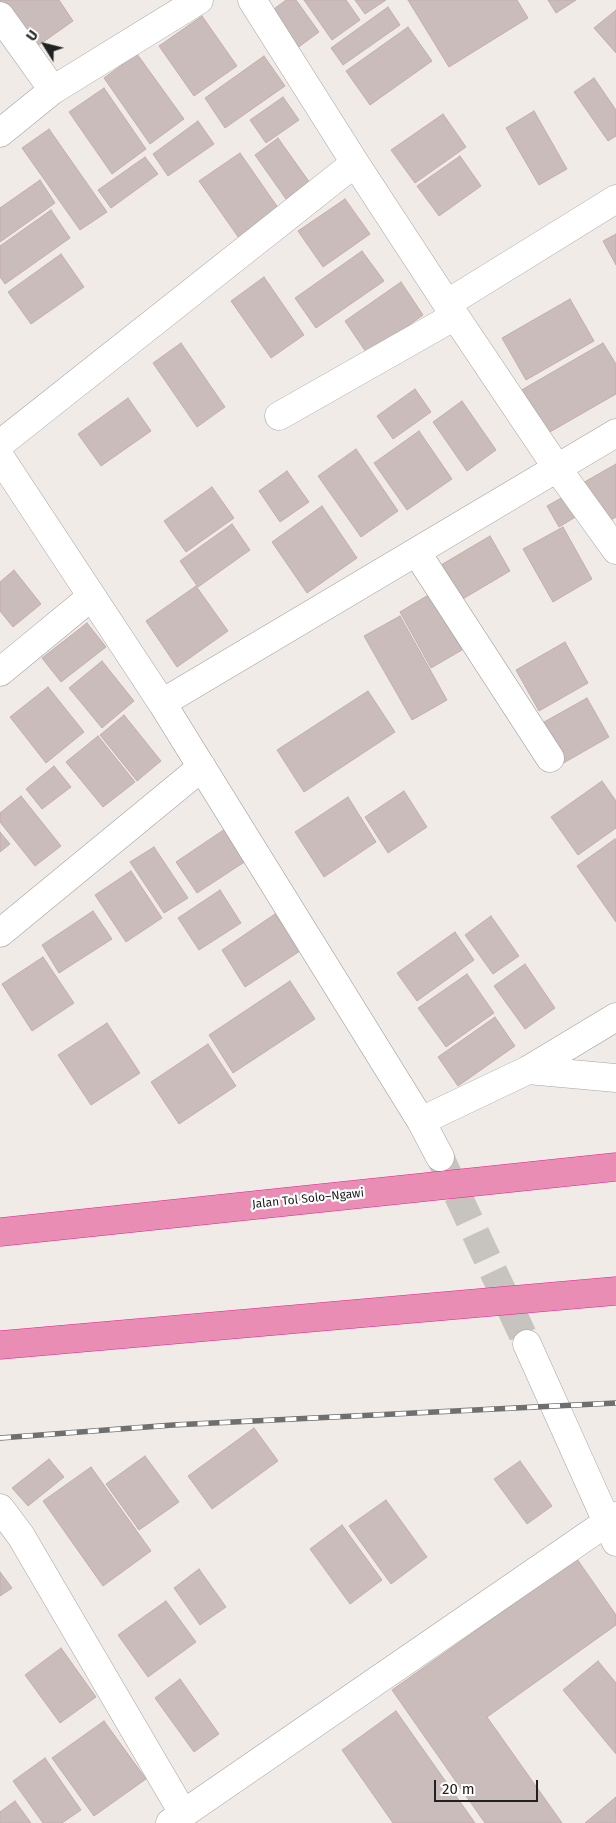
<!DOCTYPE html>
<meta charset="utf-8">
<style>
body{margin:0}
#map{position:relative;width:616px;height:1823px;overflow:hidden;background:#f1ebe7;font-family:"Fira Sans",sans-serif}
canvas{display:block}
.north{position:absolute;left:20px;top:20px;width:50px;height:50px;-webkit-text-stroke:4px #fff;paint-order:stroke;rotate:306deg;font-size:14px;font-weight:700;line-height:20px;text-align:center;color:#212121}
.north::after{content:'';display:block;margin:auto;width:18px;height:22px;background:#212121;clip-path:polygon(50% 0,100% 100%,50% 72%,0 100%)}
.scale{position:absolute;left:434px;top:1780px;width:104px;height:22px;box-sizing:border-box;border:2px solid #212121;border-top:0;padding-left:6px;font-size:15px;line-height:18px;white-space:nowrap;color:#212121;-webkit-text-stroke:4px #fff;paint-order:stroke}
</style>
<div id="map">
<canvas width="616" height="1823"></canvas>
<div class="north">U</div>
<div class="scale">20 m</div>
</div>
<script>
const c = document.querySelector('canvas').getContext('2d');
c.lineJoin = 'round';
function paint(path, color) { c.fillStyle = color; c.fill(path, 'evenodd'); }
const poly = rows => new Path2D(rows.map(r => 'M' + r).join(''));
function stroke(path, color, width, dash) { c.strokeStyle = color; c.lineWidth = width; c.lineCap = dash ? 'butt' : 'round'; c.setLineDash(dash || []); c.stroke(path); }
function write(font, color, halo, rows, align = 'center') {
  c.font = font + ' "Fira Sans",sans-serif'; c.lineWidth = 4.5; c.setLineDash([]); c.textBaseline = 'middle'; c.strokeStyle = halo; c.fillStyle = color; for (const [text, x, y, turn = 0] of rows) {
    c.save(); c.translate(x, y); c.rotate((+turn || 0) * Math.PI / 180); c.textAlign = isNaN(turn) ? turn : align; if (halo) c.strokeText(text, 0, 0); c.fillText(text, 0, 0); c.restore();
  }
}
const building = poly([
 [0,0,59,0,73,21,29,52,0,11,0,0],
 [286,0,296,0,319,32,296,49,270,12,286,0],
 [304,0,346,0,360,20,332,40,304,0],
 [355,0,386,0,365,14,355,0],
 [408,0,517,0,528,18,449,67,408,0],
 [548,0,576,0,556,13,548,0],
 [388,7,400,25,343,65,331,48,388,7],
 [616,10,616,53,594,28,616,10],
 [202,16,237,66,194,96,159,46,202,16],
 [408,27,432,61,370,105,346,71,408,27],
 [137,54,184,119,150,144,104,78,137,54],
 [264,56,285,86,225,128,205,98,264,56],
 [594,78,616,110,616,136,608,141,574,92,594,78],
 [104,88,146,149,112,174,69,112,104,88],
 [283,97,299,120,266,143,250,120,283,97],
 [534,111,567,169,539,185,506,128,534,111],
 [443,114,466,147,415,183,391,150,443,114],
 [198,121,214,144,168,176,153,154,198,121],
 [49,129,107,212,80,230,22,148,49,129],
 [278,138,310,183,286,199,255,155,278,138],
 [240,153,281,212,241,241,199,181,240,153],
 [460,156,481,186,439,216,417,186,460,156],
 [145,157,158,174,111,208,98,190,145,157],
 [40,180,55,203,0,242,0,208,40,180],
 [345,199,370,234,323,267,298,231,345,199],
 [51,210,70,238,5,284,0,277,0,246,51,210],
 [616,234,616,265,603,241,616,234],
 [362,251,384,281,316,328,295,298,362,251],
 [61,254,84,287,31,324,8,292,61,254],
 [264,277,304,335,271,358,231,301,264,277],
 [401,282,423,315,368,355,345,321,401,282],
 [570,299,594,341,526,380,502,338,570,299],
 [181,343,225,407,197,427,153,363,181,343],
 [603,343,616,364,616,394,543,436,518,392,603,343],
 [415,389,431,412,393,439,377,416,415,389],
 [128,398,151,431,101,466,78,434,128,398],
 [462,401,496,450,467,471,433,422,462,401],
 [419,431,452,479,407,510,374,463,419,431],
 [356,449,398,511,361,537,318,476,356,449],
 [616,464,616,517,604,524,581,484,616,464],
 [287,471,309,502,280,522,259,491,287,471],
 [212,487,234,518,186,552,164,521,212,487],
 [570,493,582,513,559,527,547,506,570,493],
 [322,506,357,558,307,593,272,542,322,506],
 [232,524,250,550,198,587,180,561,232,524],
 [563,527,592,579,553,602,523,549,563,527],
 [490,536,510,571,461,600,441,565,490,536],
 [14,570,41,604,13,627,0,611,0,582,14,570],
 [196,586,228,631,177,667,146,621,196,586],
 [430,594,462,650,431,668,400,612,430,594],
 [400,616,447,700,412,720,364,636,400,616],
 [87,623,106,647,61,682,42,658,87,623],
 [565,642,588,683,539,711,516,670,565,642],
 [102,661,134,701,102,728,69,688,102,661],
 [48,687,84,732,46,763,10,717,48,687],
 [368,691,395,732,304,792,277,750,368,691],
 [587,698,609,737,560,765,537,726,587,698],
 [124,715,161,761,137,781,100,735,124,715],
 [98,736,135,782,103,807,66,762,98,736],
 [54,766,71,787,42,809,26,789,54,766],
 [602,781,616,801,616,828,578,855,551,817,602,781],
 [404,791,427,827,388,853,365,817,404,791],
 [21,796,61,846,35,866,0,822,0,813,21,796],
 [348,797,376,842,324,877,295,832,348,797],
 [228,827,249,859,197,893,176,862,228,827],
 [0,832,10,844,0,852,0,832],
 [615,839,616,841,616,922,577,866,615,839],
 [154,847,188,898,164,913,130,862,154,847],
 [131,871,162,918,126,942,95,895,131,871],
 [220,890,241,923,199,950,178,918,220,890],
 [93,911,112,939,59,973,42,945,93,911],
 [275,914,300,951,245,987,222,950,275,914],
 [491,916,519,956,493,974,465,935,491,916],
 [455,932,474,960,417,1001,397,973,455,932],
 [43,957,74,1003,32,1031,2,984,43,957],
 [525,964,555,1008,525,1029,494,986,525,964],
 [467,974,494,1013,446,1047,418,1008,467,974],
 [290,981,315,1019,233,1073,209,1035,290,981],
 [495,1017,515,1046,458,1086,438,1057,495,1017],
 [107,1023,140,1073,91,1105,58,1055,107,1023],
 [208,1044,236,1086,179,1124,151,1082,208,1044],
 [254,1428,278,1461,212,1509,188,1476,254,1428],
 [145,1456,179,1502,139,1530,106,1484,145,1456],
 [49,1459,64,1477,28,1506,12,1488,49,1459],
 [520,1461,552,1506,527,1524,494,1479,520,1461],
 [91,1467,151,1551,103,1586,43,1501,91,1467],
 [386,1500,427,1557,391,1584,349,1526,386,1500],
 [342,1525,382,1580,350,1604,310,1549,342,1525],
 [577,1559,616,1615,616,1625,487,1717,562,1823,485,1823,392,1690,577,1559],
 [199,1569,226,1607,200,1625,174,1588,199,1569],
 [0,1572,12,1588,0,1596,0,1572],
 [166,1601,196,1642,148,1677,118,1635,166,1601],
 [61,1648,96,1697,60,1723,25,1675,61,1648],
 [598,1661,616,1683,616,1754,563,1690,598,1661],
 [180,1679,219,1734,194,1752,155,1698,180,1679],
 [396,1711,475,1823,393,1823,342,1750,396,1711],
 [104,1721,146,1779,94,1816,52,1758,104,1721],
 [45,1758,81,1810,62,1823,43,1823,13,1781,45,1758],
 [616,1797,616,1823,585,1823,616,1797],
 [15,1801,31,1823,0,1823,0,1812,15,1801]
]);
paint(building, '#c9bcba');
stroke(building, '#c4aea9', 1);
stroke(poly([
 [440,1157,527,1344]
]), '#c7c3bf', 28, [28, 14]);
const street = poly([
 [252,0,355,163,455,316,557,468,616,550],
 [0,16,53,90],
 [0,133,53,90,199,0],
 [448,303,616,199],
 [279,416,455,316],
 [0,444,355,163],
 [0,457,162,703,421,1121,440,1157],
 [417,553,550,758],
 [0,672,91,597],
 [162,703,616,433],
 [0,933,202,767],
 [528,1070,616,1017],
 [421,1121,528,1070,616,1078],
 [527,1344,616,1542],
 [0,1508,21,1536,183,1813],
 [170,1823,616,1516]
]);
const highway = poly([
 [0,1232,616,1167],
 [0,1345,616,1291]
]);
stroke(street, '#a2a2a2', 29);
stroke(highway, '#e12390', 29);
stroke(street, '#fff', 28);
stroke(highway, '#ea8db4', 28);
const rail = poly([
 [0,1438,173,1425,616,1403]
]);
stroke(rail, '#6f6f6f', 5.5);
stroke(rail, '#fff', 4, [11]);
write('12px', '#212121', '#fff', [
 ["Jalan Tol Solo–Ngawi",308,1199,-6]
]);
</script>
